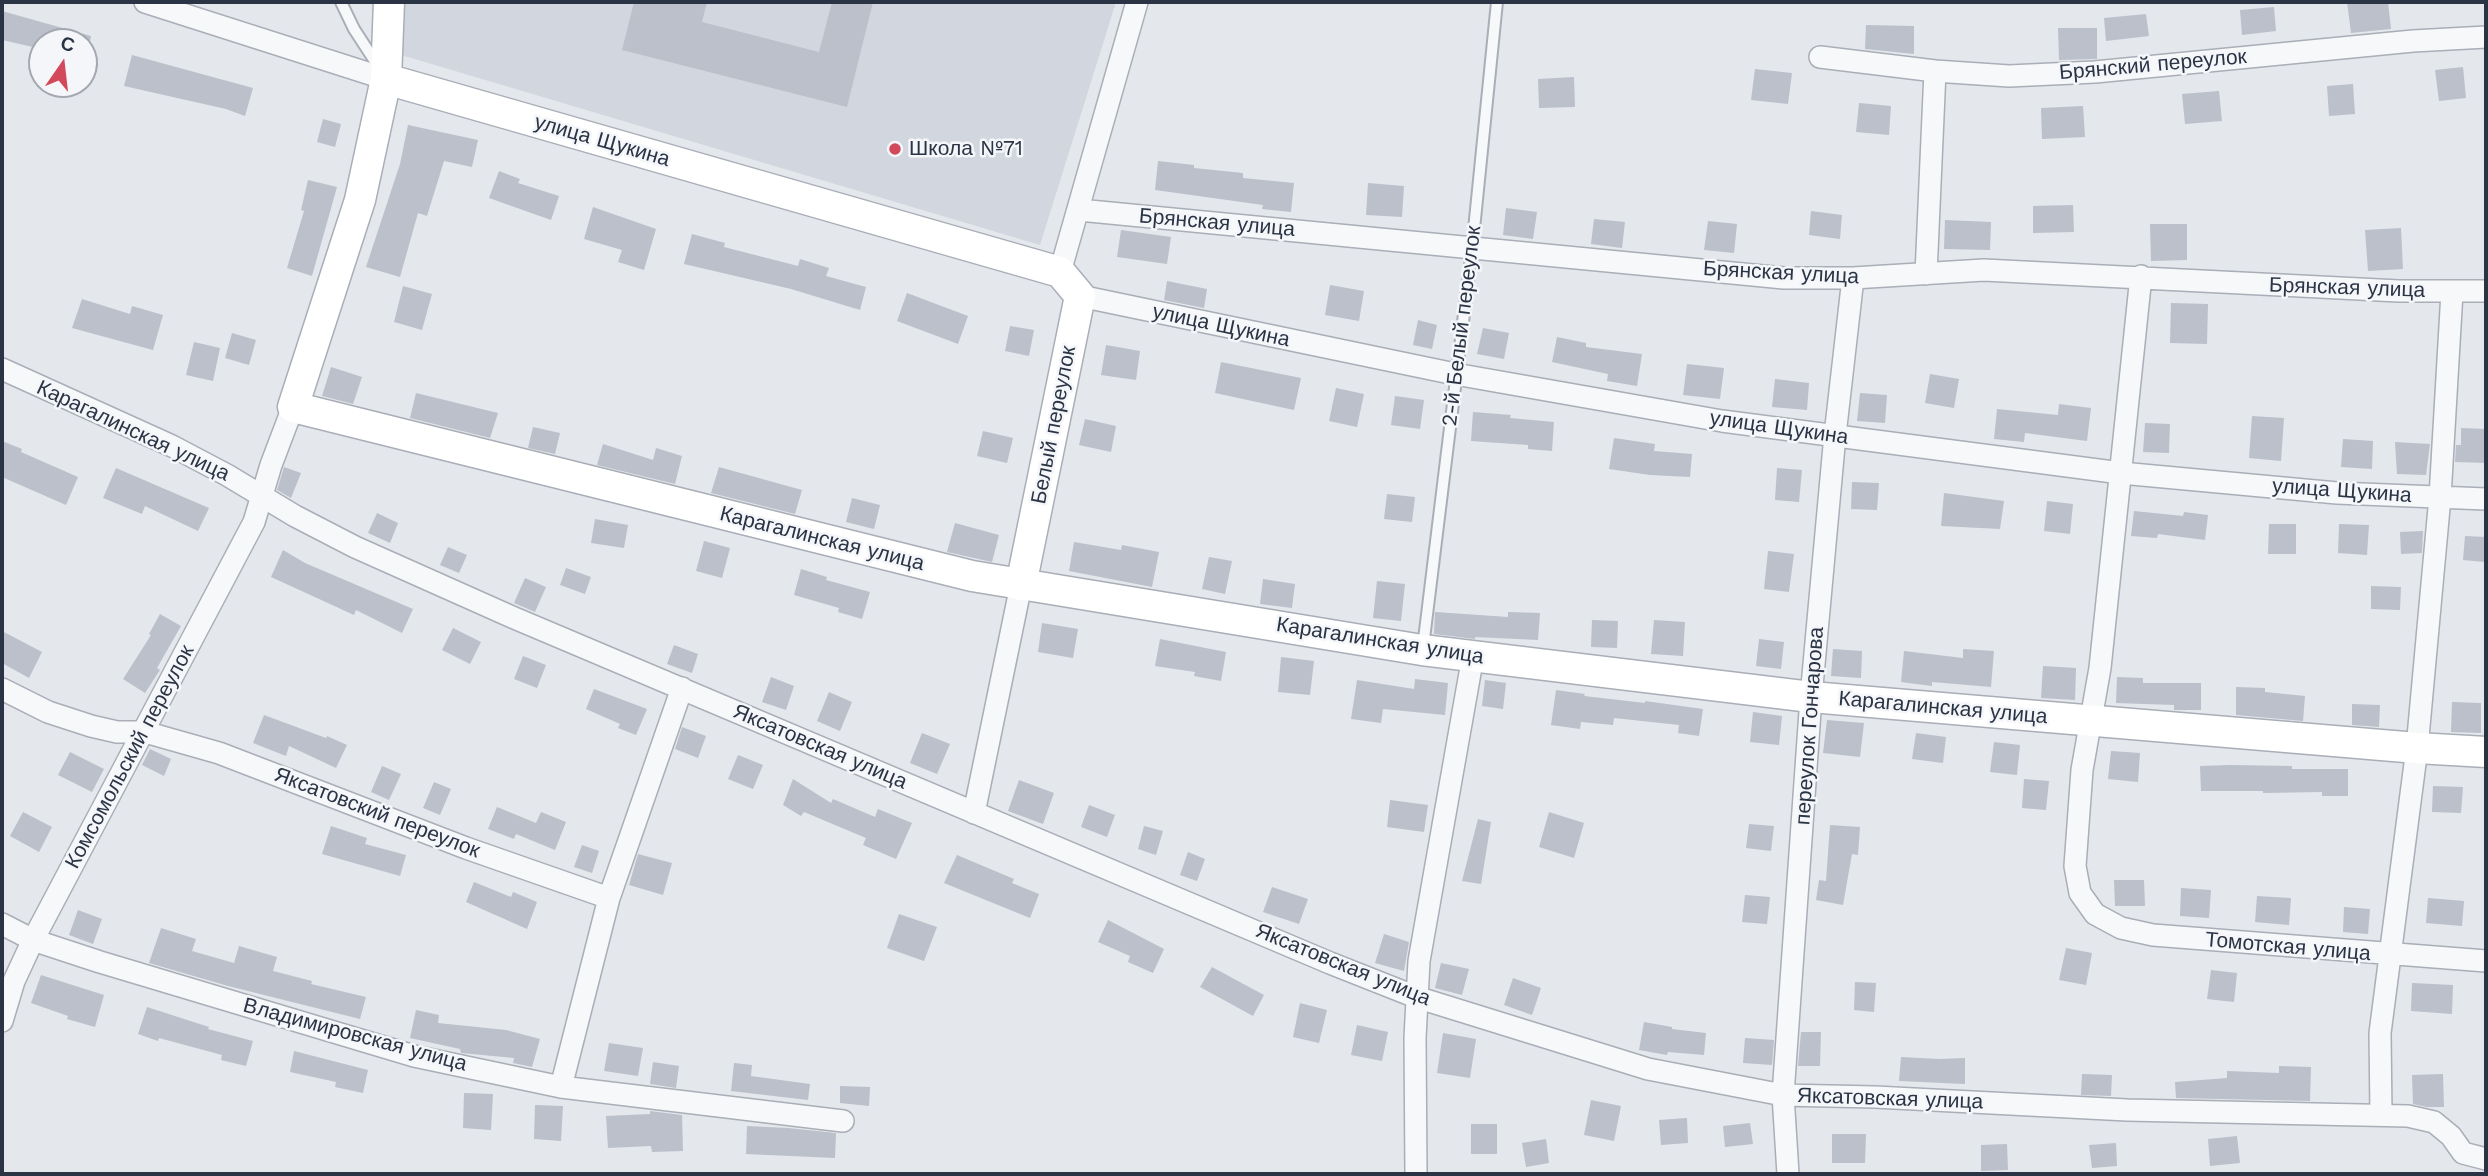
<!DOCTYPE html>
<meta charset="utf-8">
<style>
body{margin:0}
#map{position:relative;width:2488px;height:1176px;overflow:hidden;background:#e4e7ec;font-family:"Work Sans",sans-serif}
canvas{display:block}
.frame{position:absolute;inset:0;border:4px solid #2b3445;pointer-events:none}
.north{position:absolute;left:28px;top:28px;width:70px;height:70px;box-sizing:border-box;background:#f4f6f9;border:2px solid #a4a8b1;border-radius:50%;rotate:14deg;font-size:19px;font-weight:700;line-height:28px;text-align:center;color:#2b3445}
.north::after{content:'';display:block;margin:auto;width:24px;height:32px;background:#d1495b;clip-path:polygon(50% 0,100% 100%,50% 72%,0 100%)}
</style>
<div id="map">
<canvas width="2488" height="1176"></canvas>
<div class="frame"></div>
<div class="north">С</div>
</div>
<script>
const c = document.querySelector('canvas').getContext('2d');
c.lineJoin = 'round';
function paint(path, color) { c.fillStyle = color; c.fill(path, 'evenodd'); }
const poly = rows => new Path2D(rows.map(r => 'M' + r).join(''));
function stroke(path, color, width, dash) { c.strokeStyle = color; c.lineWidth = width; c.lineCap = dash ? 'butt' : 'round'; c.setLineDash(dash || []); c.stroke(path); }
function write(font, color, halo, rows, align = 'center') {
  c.font = font + ' "Work Sans",sans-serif'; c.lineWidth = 5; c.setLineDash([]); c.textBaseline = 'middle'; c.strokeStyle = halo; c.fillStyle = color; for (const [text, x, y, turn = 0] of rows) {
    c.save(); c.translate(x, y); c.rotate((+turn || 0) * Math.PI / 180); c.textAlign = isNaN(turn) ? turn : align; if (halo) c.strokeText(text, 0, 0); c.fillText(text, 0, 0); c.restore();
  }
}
paint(poly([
 [403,2,1116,2,1040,245,398,54]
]), '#d2d6de');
paint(poly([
 [634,2,707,2,702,22,819,52,832,2,873,2,847,107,622,50],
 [2347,2,2388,2,2391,29,2351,33],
 [2274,7,2276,31,2242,35,2240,10],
 [2,11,91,36,90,42,42,42,42,49,2,40],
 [2146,14,2149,36,2106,41,2104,18],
 [1866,25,1914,26,1914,54,1865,49],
 [2058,28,2097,28,2097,59,2059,60],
 [132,55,253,88,245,116,226,109,124,86],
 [2463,67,2466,98,2439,101,2435,70],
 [1755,69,1792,73,1788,104,1751,100],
 [1574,77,1575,107,1539,108,1538,79],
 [2353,84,2355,114,2329,116,2327,86],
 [2219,91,2222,121,2185,124,2182,94],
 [1859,103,1891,106,1889,135,1856,132],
 [2083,106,2085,137,2042,139,2041,108],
 [323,119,341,124,335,147,317,142],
 [408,125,478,140,472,167,444,161,427,216,418,213,400,277,366,267,400,164],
 [1158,161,1194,165,1194,168,1243,173,1243,178,1294,183,1291,212,1262,209,1263,205,1155,190],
 [499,171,520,179,518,183,559,196,551,220,489,198],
 [308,180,337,187,312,276,287,268,304,211,301,210],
 [1368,183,1404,186,1402,217,1366,215],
 [2073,205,2074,232,2033,233,2033,206],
 [593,207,656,229,644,270,618,262,622,250,584,239],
 [1506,208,1537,212,1533,239,1503,235],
 [1811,211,1842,215,1840,239,1809,235],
 [1594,219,1625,222,1622,248,1591,244],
 [1945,220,1991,222,1990,250,1944,249],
 [1708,221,1737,224,1734,253,1704,250],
 [2150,224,2187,224,2187,260,2151,261],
 [2401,228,2403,269,2368,271,2365,230],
 [1121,230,1171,237,1167,264,1117,257],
 [692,234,725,243,724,247,798,266,800,259,829,268,826,276,866,287,860,310,791,289,684,264],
 [1167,281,1207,289,1204,308,1164,300],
 [1330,285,1364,291,1359,321,1325,315],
 [403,286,432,294,422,330,394,322],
 [907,293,968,316,958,344,897,321],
 [82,299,130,314,132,306,163,315,153,350,72,328],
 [2171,303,2208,304,2207,344,2170,343],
 [1418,320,1437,325,1432,349,1413,345],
 [1010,326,1034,330,1029,356,1005,351],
 [1483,328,1509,333,1504,359,1477,354],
 [232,333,256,340,249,365,225,358],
 [1557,337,1586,343,1586,347,1642,354,1637,386,1607,381,1608,374,1552,362],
 [194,342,220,348,213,381,186,375],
 [1106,345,1140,351,1136,380,1101,375],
 [1221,362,1301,378,1294,410,1215,393],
 [1687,364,1724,368,1720,399,1683,395],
 [331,367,362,377,353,404,322,396],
 [1930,374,1959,379,1954,408,1925,403],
 [1775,379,1809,383,1807,410,1772,407],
 [1336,388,1364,394,1357,427,1329,421],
 [416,393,498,413,490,438,410,418],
 [1860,393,1887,395,1885,423,1857,421],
 [1395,396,1424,400,1420,429,1391,425],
 [2059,404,2091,408,2087,441,2025,433,2024,442,1994,439,1997,409,2058,415],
 [1473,412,1511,415,1510,418,1554,422,1552,451,1528,449,1528,445,1471,441],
 [2252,416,2284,418,2281,461,2249,458],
 [1085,419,1116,426,1111,452,1079,445],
 [2145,423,2170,424,2169,453,2143,452],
 [533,427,560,433,555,454,528,448],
 [2461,428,2486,429,2486,463,2455,462,2456,445,2461,445],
 [983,431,1013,438,1007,463,977,456],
 [1614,438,1655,444,1654,451,1692,454,1690,477,1650,475,1609,469],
 [2343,439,2373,441,2372,469,2341,467],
 [2,441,22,449,21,452,78,477,66,505,2,477],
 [2395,442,2430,444,2426,475,2397,474],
 [603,444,653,460,656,448,682,456,675,484,597,465],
 [284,467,301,473,291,498,277,490],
 [719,467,802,490,795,514,711,493],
 [116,468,209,508,198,531,145,506,142,514,103,498],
 [1777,468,1802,470,1799,502,1775,500],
 [1852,482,1879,483,1877,510,1851,509],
 [1944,493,2004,501,2000,529,1941,526],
 [1387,494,1415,497,1412,522,1384,519],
 [852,498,880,505,874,529,846,522],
 [2047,501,2073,504,2070,534,2044,531],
 [2134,511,2183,516,2184,512,2208,515,2205,540,2158,534,2157,538,2131,536],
 [377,513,398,523,390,543,368,533],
 [595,519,628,525,624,548,591,543],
 [955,523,999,535,992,562,947,552],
 [2269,524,2296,524,2296,554,2268,554],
 [2339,524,2369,525,2367,555,2338,553],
 [2423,531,2422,553,2401,554,2400,532],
 [2465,536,2486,537,2485,562,2463,560],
 [704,541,730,548,722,578,696,571],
 [1074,542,1121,550,1122,545,1159,552,1152,587,1069,571],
 [448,547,467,555,459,573,440,565],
 [283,550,305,563,413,609,402,633,356,610,354,615,271,577],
 [1768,551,1794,554,1789,592,1764,589],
 [1209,557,1232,561,1225,594,1202,589],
 [566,568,591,577,585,594,560,585],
 [801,569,827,577,826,580,870,592,862,619,838,612,839,608,794,595],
 [525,578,546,587,535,612,514,603],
 [1263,579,1295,584,1292,608,1260,604],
 [1377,581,1405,584,1401,621,1373,618],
 [2371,586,2401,587,2400,610,2371,609],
 [1435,612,1508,617,1508,612,1540,613,1538,640,1475,637,1475,639,1434,634],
 [160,614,181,626,157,668,160,670,145,693,123,679,151,635,149,634],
 [1592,620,1618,621,1617,648,1591,647],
 [1654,620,1685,622,1683,656,1651,654],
 [1042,623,1078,629,1073,658,1038,652],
 [453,628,481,642,470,664,442,650],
 [2,631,42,652,29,678,2,663],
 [1160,639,1226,652,1221,681,1194,676,1195,672,1155,666],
 [1759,639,1784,642,1781,669,1756,666],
 [674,645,698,654,692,673,667,664],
 [1833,649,1862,651,1861,678,1831,676],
 [1963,649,1994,651,1991,687,1932,682,1932,686,1901,682,1904,651,1963,658],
 [523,656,546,665,537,688,514,679],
 [1281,657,1314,661,1310,695,1278,692],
 [2043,666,2076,668,2075,700,2041,698],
 [771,677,794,686,786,710,762,702],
 [2117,677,2143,678,2143,683,2201,683,2201,710,2174,710,2174,705,2116,703],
 [1415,679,1448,683,1445,715,1383,709,1381,723,1351,719,1357,680,1414,689],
 [1485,680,1506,683,1503,709,1482,706],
 [2236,687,2265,688,2265,692,2305,696,2303,721,2236,715],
 [594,689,647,709,636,735,618,728,620,724,586,709],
 [1556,690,1585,694,1584,696,1645,703,1645,701,1703,709,1699,736,1678,733,1679,725,1614,718,1613,725,1581,722,1580,729,1551,725],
 [829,692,852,702,840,731,817,721],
 [2452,702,2481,703,2481,733,2451,732],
 [2352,704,2380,705,2379,727,2352,725],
 [1753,712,1782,716,1779,745,1750,742],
 [264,715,326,738,327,736,347,745,336,768,289,746,286,756,253,743],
 [1827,720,1864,723,1860,757,1823,753],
 [682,727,706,736,698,758,675,749],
 [922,733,950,744,937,774,910,763],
 [1916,733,1946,737,1943,763,1912,759],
 [1994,742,2020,745,2017,775,1990,772],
 [150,749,171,759,164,776,142,765],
 [2111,751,2140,753,2138,782,2108,779],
 [70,752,104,769,92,792,58,775],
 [738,755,763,765,753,789,728,779],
 [2230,765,2292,766,2292,769,2348,769,2348,796,2322,796,2322,792,2263,793,2263,791,2201,791,2200,766],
 [382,766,401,774,389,800,371,792],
 [793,779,831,803,833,799,875,817,878,809,912,823,896,859,863,845,866,838,804,812,801,816,783,805],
 [2024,779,2049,781,2046,810,2022,808],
 [1019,780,1054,793,1043,824,1008,811],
 [434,782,451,789,440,815,423,808],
 [2433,786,2463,787,2461,813,2432,812],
 [1390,800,1428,805,1424,832,1387,827],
 [1089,805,1115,815,1107,837,1081,827],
 [497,807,536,823,541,812,566,822,555,850,516,834,514,839,488,829],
 [23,812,52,827,39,852,10,836],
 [1549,812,1584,823,1574,858,1539,847],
 [1478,819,1491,822,1481,884,1462,881],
 [1749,824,1774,826,1771,851,1746,848],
 [1830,825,1860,827,1858,855,1852,854,1843,905,1816,900,1819,880,1826,881],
 [331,826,367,838,365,844,406,855,400,876,322,854],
 [1144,826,1163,831,1156,855,1138,849],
 [582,845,599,851,592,873,574,867],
 [1188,852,1205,859,1197,881,1180,875],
 [638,854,672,863,663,895,629,885],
 [957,855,1014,879,1012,883,1039,894,1030,918,944,883],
 [2114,880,2144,880,2145,906,2115,906],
 [474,882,511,897,513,892,537,902,527,929,466,902],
 [1272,887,1308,899,1299,924,1263,912],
 [2181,888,2211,890,2209,918,2180,916],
 [1745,895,1770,897,1767,924,1742,922],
 [2257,896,2291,898,2289,925,2255,922],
 [2428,898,2464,901,2462,926,2426,923],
 [2344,907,2370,909,2368,934,2343,932],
 [78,910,102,919,93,944,69,935],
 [899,914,937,927,924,961,887,948],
 [1108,920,1164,949,1153,973,1128,962,1130,956,1098,942],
 [161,928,196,939,192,951,234,963,239,946,277,957,273,971,312,981,311,984,366,997,360,1019,228,986,149,963],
 [1384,934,1409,942,1404,971,1375,963],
 [2066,948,2092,953,2086,985,2059,980],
 [1441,963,1469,969,1462,995,1435,988],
 [1212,967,1264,995,1253,1016,1200,987],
 [2211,970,2237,973,2234,1002,2207,999],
 [41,975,104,995,95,1027,67,1019,68,1016,31,1003],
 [1513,978,1541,988,1532,1015,1504,1005],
 [1855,982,1876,983,1874,1012,1854,1010],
 [2412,983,2453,985,2452,1014,2411,1011],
 [1300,1003,1327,1010,1319,1043,1293,1037],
 [147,1007,209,1027,208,1029,253,1041,246,1066,221,1060,222,1055,159,1038,158,1041,138,1034],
 [416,1010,439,1015,438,1023,506,1030,540,1039,532,1067,513,1063,514,1058,461,1053,460,1049,410,1038],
 [1644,1022,1672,1027,1672,1029,1706,1033,1704,1055,1668,1052,1667,1055,1639,1050],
 [1357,1025,1388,1032,1382,1061,1351,1055],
 [1801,1032,1821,1032,1820,1066,1798,1066],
 [1443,1033,1476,1039,1470,1078,1437,1073],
 [1745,1038,1774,1040,1772,1065,1743,1063],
 [609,1043,643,1048,638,1076,604,1071],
 [294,1051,368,1070,363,1093,335,1087,336,1082,290,1072],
 [1901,1057,1939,1059,1965,1058,1965,1084,1899,1081],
 [653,1062,679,1066,676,1088,650,1084],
 [734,1063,752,1065,751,1076,810,1084,808,1100,731,1091],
 [2279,1066,2311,1067,2310,1101,2176,1098,2175,1082,2227,1078,2227,1071,2279,1073],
 [2082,1074,2112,1075,2111,1096,2081,1095],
 [2443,1074,2444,1107,2427,1107,2413,1104,2412,1075],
 [840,1086,870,1087,869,1106,840,1103],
 [464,1093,493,1094,491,1130,463,1128],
 [1591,1100,1621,1106,1614,1141,1584,1135],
 [535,1105,563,1106,561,1141,534,1139],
 [650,1111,682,1115,683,1151,652,1152,651,1146,608,1148,606,1116,650,1114],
 [1687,1118,1688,1143,1661,1145,1659,1120],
 [1750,1123,1753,1144,1725,1147,1723,1126],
 [1471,1124,1497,1124,1497,1154,1471,1154],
 [747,1126,788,1128,836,1133,835,1158,746,1154],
 [1832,1134,1866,1134,1865,1163,1832,1163],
 [2237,1136,2240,1163,2210,1166,2208,1139],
 [1546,1139,1549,1163,1526,1167,1522,1143],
 [2116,1143,2117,1166,2092,1168,2089,1145],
 [2007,1144,2008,1170,1981,1171,1981,1145]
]), '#bbc0ca');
const lane = poly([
 [341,2,354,29,380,69],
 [1423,647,1472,249,1497,2]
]);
const street = poly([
 [145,2,386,79],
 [1820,57,1935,71,2009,76,2095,72,2413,41,2486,37],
 [1079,210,1784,278,1853,278,1984,270,2399,291,2486,291],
 [1060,272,1137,2],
 [1926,274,1935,71],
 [2141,276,2100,668,2082,770,2075,866,2080,893,2095,914,2121,928,2153,935,2486,961],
 [1080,296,1455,374,1722,421,2121,473,2337,493,2486,499],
 [2,369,172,446,227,475,295,516,355,547,512,617,1330,963,1416,997,1648,1069,1783,1095,1875,1097,2127,1110,2408,1116,2434,1122,2451,1136,2463,1153,2486,1159],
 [2,689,48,712,91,726,117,732,145,732,219,753,466,848,609,898],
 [974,813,1021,585],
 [2,924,33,940,100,962,414,1056,561,1087,843,1121],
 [2,1021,14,981,33,940,254,522,271,465,293,407],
 [561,1087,609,898,682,688],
 [2381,1115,2380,1033,2417,748,2440,497,2452,292],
 [1416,1174,1415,1038,1419,961,1473,656],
 [1788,1174,1783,1095,1811,697,1835,435,1853,278]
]);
const secondary = poly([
 [389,2,386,79,360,200,293,407,972,576,1422,650,1811,697,2417,748,2486,752],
 [386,79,1060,272,1080,296,1021,585]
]);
stroke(lane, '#a9aeb7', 14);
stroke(street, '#a9aeb7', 24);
stroke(secondary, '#a9aeb7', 33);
stroke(lane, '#f7f8fa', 10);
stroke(street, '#f7f8fa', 21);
stroke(secondary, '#fff', 30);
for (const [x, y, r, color] of [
 [895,149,7,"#d1495b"]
]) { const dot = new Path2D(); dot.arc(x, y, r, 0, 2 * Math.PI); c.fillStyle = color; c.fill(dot); stroke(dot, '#f4f6f9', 2.5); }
write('21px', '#2b3445', '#f4f6f9', [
 ["Брянский переулок",2153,65,-5],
 ["улица Щукина",602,141,16],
 ["Брянская улица",1217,223,5],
 ["Брянская улица",1781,273,3],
 ["Брянская улица",2347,288,2],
 ["улица Щукина",1221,326,12],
 ["2-й Белый переулок",1462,326,-83],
 ["Белый переулок",1054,425,-79],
 ["улица Щукина",1779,428,8],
 ["Карагалинская улица",133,431,25],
 ["улица Щукина",2342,491,4],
 ["Карагалинская улица",822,539,14],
 ["Карагалинская улица",1380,641,9],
 ["Карагалинская улица",1943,708,5],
 ["переулок Гончарова",1810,726,-86],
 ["Яксатовская улица",820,747,23],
 ["Комсомольский переулок",130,757,-62],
 ["Яксатовский переулок",377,813,21],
 ["Томотская улица",2288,947,5],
 ["Яксатовская улица",1343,965,22],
 ["Владимировская улица",355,1035,15],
 ["Яксатовская улица",1890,1099,2]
]);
write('21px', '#2b3445', '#f4f6f9', [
 ["Школа №71",909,149]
], 'left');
</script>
